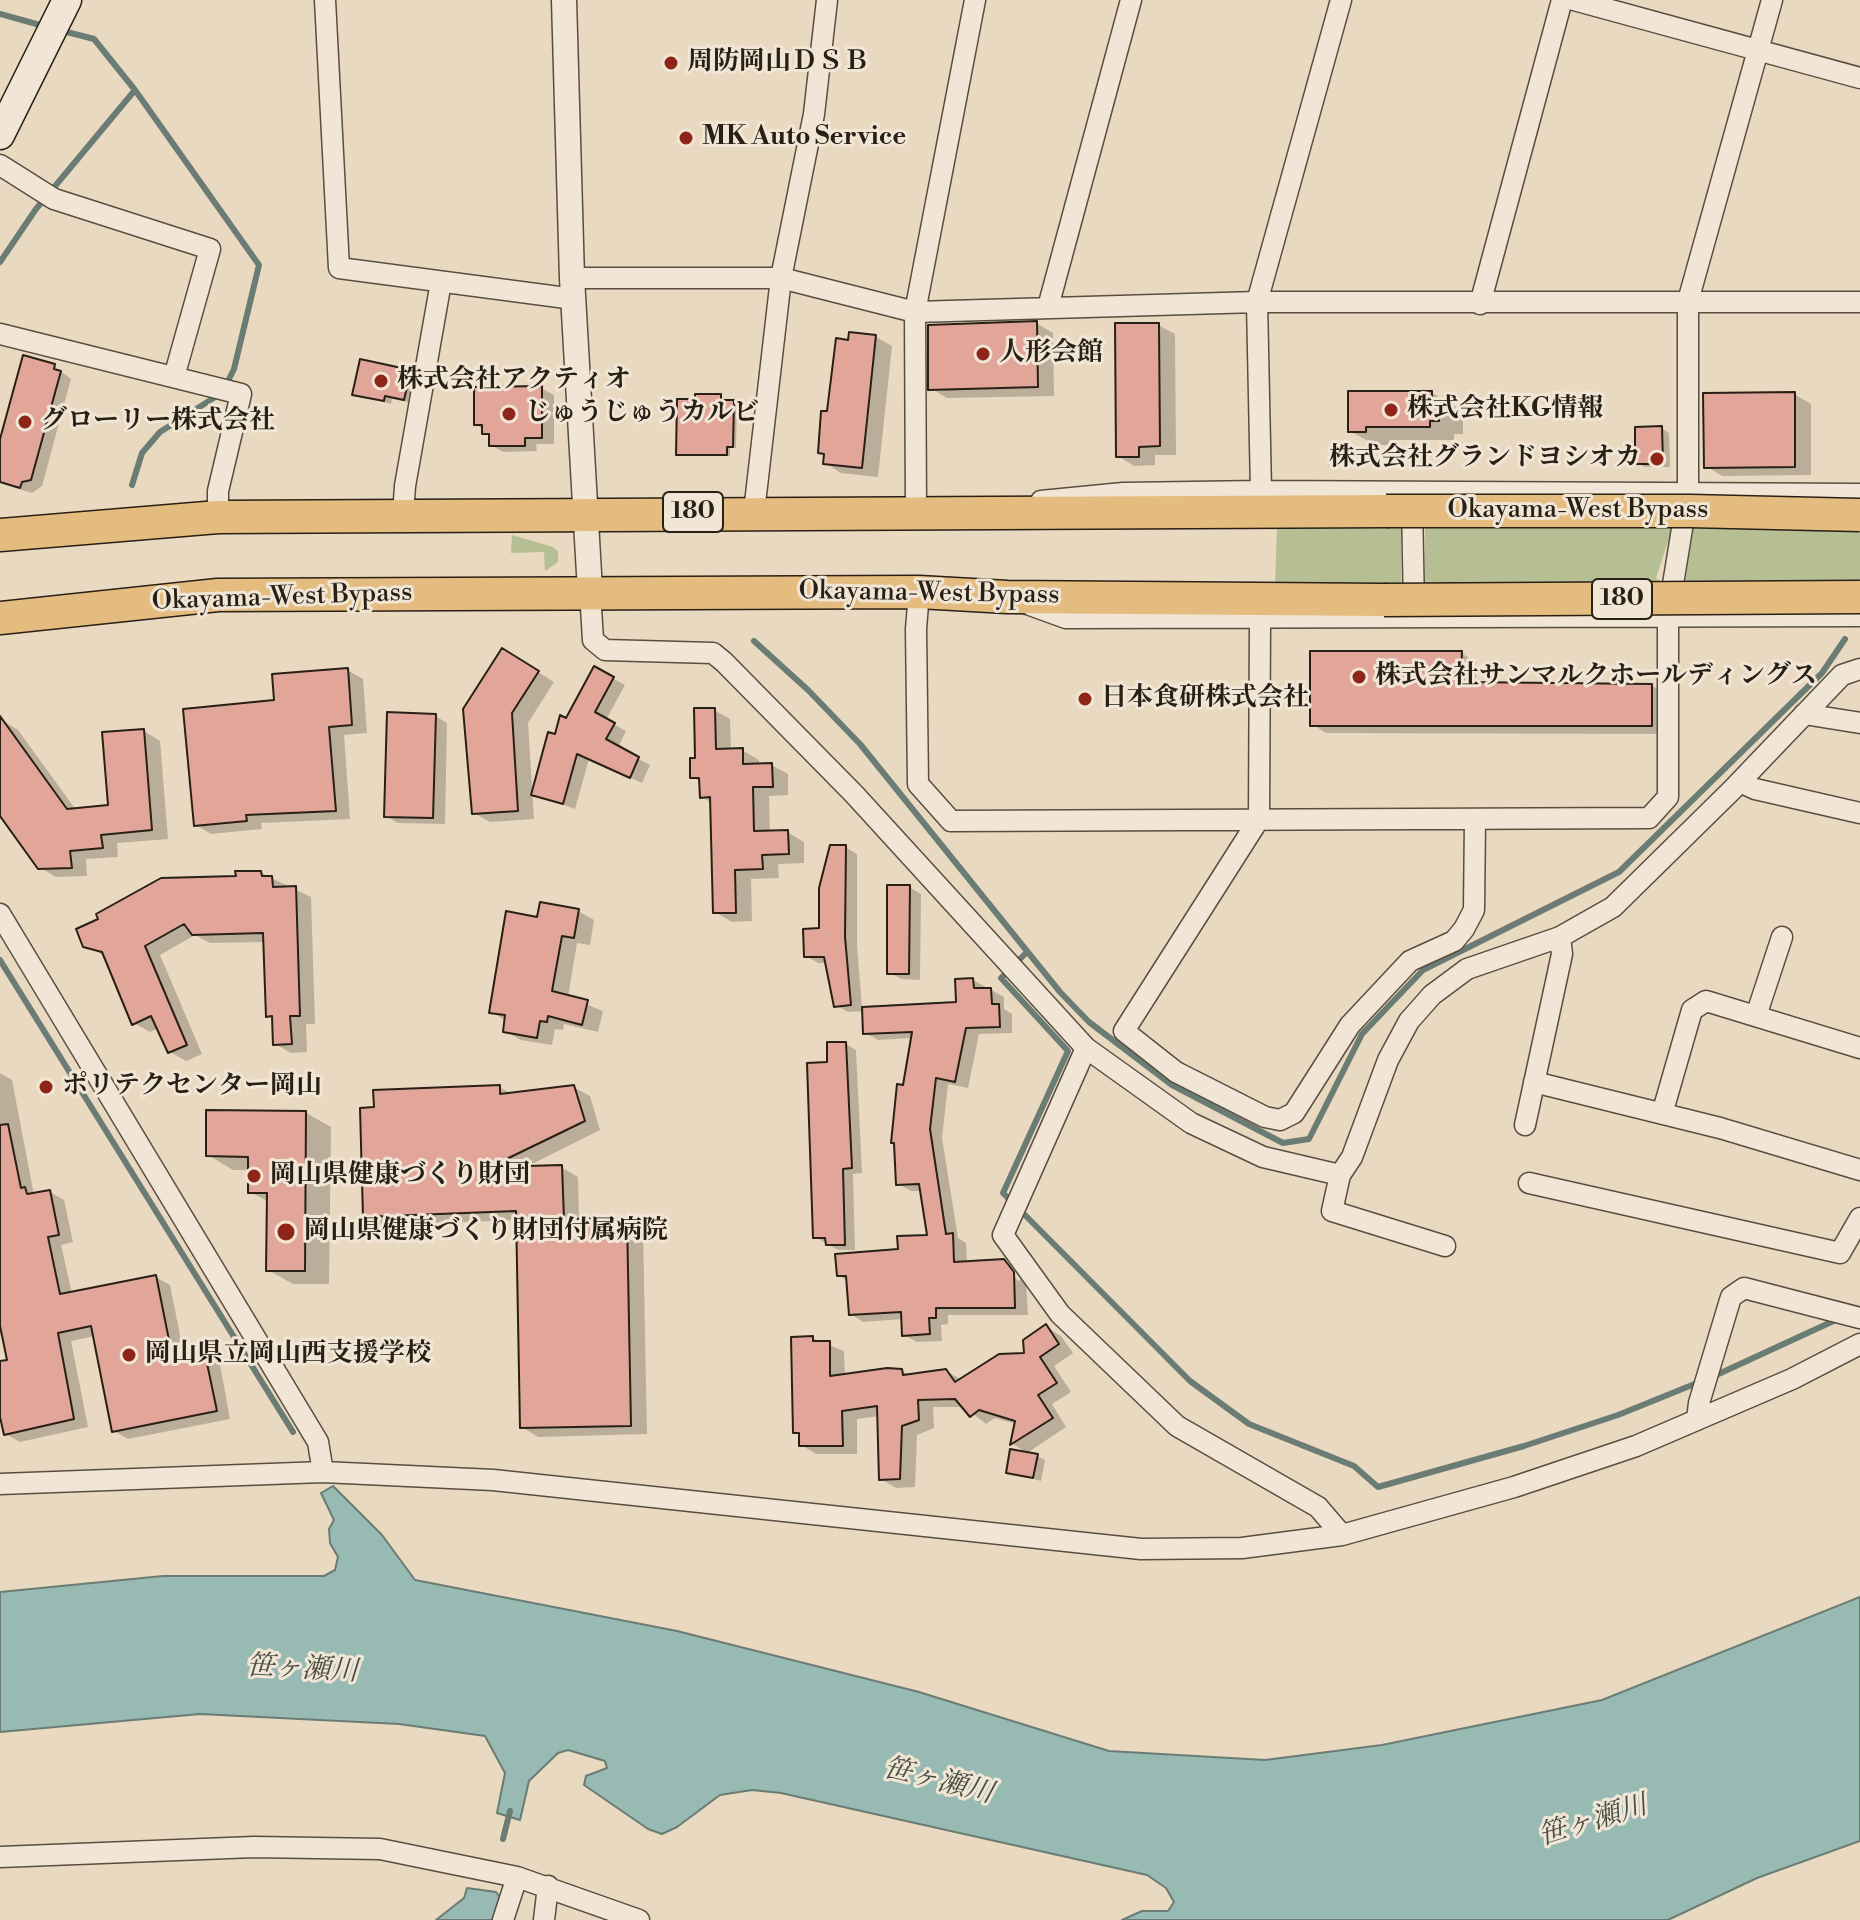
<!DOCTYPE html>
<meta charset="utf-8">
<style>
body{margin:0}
canvas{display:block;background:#e9d9c0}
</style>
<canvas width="1860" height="1920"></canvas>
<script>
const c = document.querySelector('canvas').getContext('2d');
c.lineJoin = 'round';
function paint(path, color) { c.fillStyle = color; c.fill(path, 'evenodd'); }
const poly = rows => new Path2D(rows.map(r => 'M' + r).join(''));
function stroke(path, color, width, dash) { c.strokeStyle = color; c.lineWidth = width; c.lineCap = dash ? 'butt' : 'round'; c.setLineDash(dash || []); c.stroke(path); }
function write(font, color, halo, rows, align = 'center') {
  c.font = font + ' "Libre Bodoni","Noto Serif JP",serif'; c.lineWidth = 6; c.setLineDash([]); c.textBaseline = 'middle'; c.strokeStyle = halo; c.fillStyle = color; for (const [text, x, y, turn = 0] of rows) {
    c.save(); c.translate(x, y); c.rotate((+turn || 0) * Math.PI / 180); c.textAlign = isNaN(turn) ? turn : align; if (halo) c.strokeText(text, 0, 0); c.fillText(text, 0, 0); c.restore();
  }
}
paint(poly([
 [1674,523,1656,578,1663,584,1425,585,1425,526],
 [1694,525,1860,529,1860,583,1685,583],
 [1277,526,1401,527,1401,585,1275,586],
 [512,535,553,547,558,551,558,562,545,571,544,552,511,553]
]), '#b5bf93');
const water = poly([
 [333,1486,382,1535,415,1580,677,1631,919,1692,1109,1751,1265,1760,1382,1745,1602,1700,1860,1597,1860,1841,1757,1878,1668,1920,1122,1920,1142,1911,1168,1911,1174,1902,1166,1888,1147,1875,781,1793,752,1790,720,1795,677,1827,662,1834,648,1829,584,1785,586,1776,607,1768,605,1761,568,1750,558,1753,529,1781,520,1820,497,1813,505,1773,485,1736,399,1724,200,1714,0,1732,0,1592,163,1576,324,1576,335,1570,338,1557,330,1543,329,1529,334,1520,321,1493,333,1486],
 [467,1888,496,1892,503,1901,496,1920,436,1920,464,1898,467,1888]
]);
paint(water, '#97bab3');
stroke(water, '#6b7c74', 2);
paint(poly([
 [1036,323,1053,333,1054,396,947,398,930,388],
 [1158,325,1175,334,1176,455,1155,455,1155,465,1134,466,1118,456],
 [876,337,892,346,878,477,841,473,825,463,825,455,820,452,829,414,850,342],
 [54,366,71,379,42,486,32,493,2,484,0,437],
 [410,372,417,376,412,403,392,399,391,404,355,394],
 [541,388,554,395,554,444,536,444,537,451,503,452,491,445,491,437,476,424],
 [1432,393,1456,407,1457,414,1463,418,1463,434,1454,434,1454,440,1391,440,1390,445,1375,445,1350,431],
 [1794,394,1811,404,1811,475,1722,476,1706,466],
 [721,396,724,402,737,404,736,448,730,448,730,456,678,454],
 [1661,428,1669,433,1670,467,1645,467,1637,463],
 [1461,653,1476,662,1476,684,1652,686,1667,694,1666,734,1326,733,1312,724],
 [519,660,554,682,528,723,534,819,490,822,474,813],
 [594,668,625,685,606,720,626,731,618,748,650,765,642,783,589,759,575,809,533,794,557,736],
 [347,670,363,679,367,733,344,735,350,819,261,823,262,829,211,834,196,825],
 [714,710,730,719,731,751,742,750,759,760,759,765,771,765,788,774,788,795,769,796,770,833,787,832,804,842,804,863,778,864,779,878,751,879,752,921,732,922,715,912,712,803,702,797,701,782,692,777],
 [435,716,447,723,445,824,398,823,386,816],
 [2,720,18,730,76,810,110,807,144,731,160,741,168,839,117,843,118,857,86,859,87,876,56,877,39,867,0,812],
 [845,847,857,854,857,945,862,1009,958,1004,973,980,1004,997,1004,1009,1012,1014,1012,1033,979,1034,968,1088,948,1084,942,1138,958,1238,966,1243,967,1263,1004,1261,1017,1269,1026,1281,1028,1315,948,1315,948,1324,941,1325,942,1341,917,1342,904,1335,903,1319,863,1322,851,1314,848,1281,838,1275,929,1236,922,1191,911,1191,898,1184,896,1144,913,1038,878,1040,865,1033,864,1011,848,1012,836,1005,828,963,818,963,806,956,821,930],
 [1007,1266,1012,1266,1021,1279,1018,1281],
 [261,873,311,897,315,1024,306,1024,307,1052,291,1053,275,1044,274,1019,268,1015,265,942,210,943,195,935,160,955,202,1054,186,1061,170,1052,159,1028,150,1032,134,1023,105,956,85,945,238,878],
 [909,887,921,894,920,980,901,979,889,972],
 [578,911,594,920,590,945,577,943,568,997,603,1011,598,1032,564,1024,563,1030,555,1029,552,1045,521,1040,505,1031,507,1021,491,1012,539,919],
 [846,1044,856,1050,862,1173,853,1174,855,1250,838,1250,815,1237,829,1064],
 [0,1073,12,1080,34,1195,50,1192,64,1200,73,1242,61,1245,72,1294,156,1277,170,1285,184,1355,204,1351,219,1359,230,1419,128,1439,114,1431,95,1336,71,1341,88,1427,20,1442,6,1434,0,1408,0,1363,9,1361,4,1334,0,1335],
 [499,1087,513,1095,573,1087,590,1096,600,1130,522,1169,561,1167,578,1177,579,1221,626,1220,643,1229,647,1434,538,1437,522,1427,518,1220,382,1225,365,1215],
 [306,1113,331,1127,329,1284,293,1284,268,1270,269,1202,250,1192,250,1170,233,1170,208,1155],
 [1046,1327,1061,1336,1073,1353,1054,1366,1071,1392,1052,1404,1066,1427,1027,1453,1013,1444,1016,1424,995,1418,986,1424,964,1407,933,1407,934,1428,917,1435,915,1487,896,1488,881,1479,879,1416,857,1419,857,1454,816,1454,801,1445,801,1435,795,1432,812,1338,844,1351,845,1376,902,1371,910,1376,946,1371,962,1380,1026,1355],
 [1037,1456,1045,1460,1041,1481,1008,1472]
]), '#0003');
stroke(poly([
 [0,14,40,25],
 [63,31,94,39,135,90,259,265,234,369,226,385],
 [0,262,36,209,135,90],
 [132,485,142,453,160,432,220,394],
 [754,641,808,690,860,744,1060,992,1089,1022,1172,1085,1283,1143,1309,1139,1362,1034,1423,970,1619,872,1822,673,1845,639],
 [0,960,293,1432],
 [1012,1202,1003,1193,1068,1051,1001,978,1027,952],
 [1020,1210,1190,1381,1249,1424,1354,1466,1378,1487,1524,1446,1618,1415,1702,1381],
 [1712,1377,1840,1318],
 [503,1839,510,1811]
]), '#6b7c74', 6);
const building = poly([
 [1037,321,1038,387,928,390,928,325,1037,321],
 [1115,323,1159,323,1160,446,1139,447,1139,457,1116,457,1115,323],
 [849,332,876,335,862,468,823,464,824,454,818,453,821,411,827,411,836,338,848,340,849,332],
 [23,355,55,364,54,369,61,371,31,480,22,482,20,488,0,482,0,439,23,355],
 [360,359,411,370,404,400,385,396,384,401,352,395,360,359],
 [542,386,542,438,525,438,525,446,489,446,489,434,482,434,482,425,474,425,474,387,542,386],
 [1348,391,1432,391,1432,402,1439,402,1439,421,1430,421,1430,427,1366,427,1366,432,1348,432,1348,391],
 [1795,392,1795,467,1704,468,1703,393,1795,392],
 [695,394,721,394,721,400,734,400,733,447,727,447,727,455,676,455,677,399,695,399,695,394],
 [1662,426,1663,464,1635,464,1635,427,1662,426],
 [502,648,539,671,512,713,518,811,472,814,463,709,502,648],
 [1310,651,1462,651,1461,682,1652,684,1652,726,1310,726,1310,651],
 [594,666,614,677,595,712,615,723,606,739,639,757,630,778,577,754,563,804,531,795,548,732,555,734,560,715,566,718,594,666],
 [348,668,352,725,329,727,336,811,246,815,247,821,194,826,183,709,274,700,272,674,348,668],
 [694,708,715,708,716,749,743,748,743,764,772,763,773,787,753,787,754,831,788,830,789,854,762,855,763,869,735,870,736,913,713,913,710,797,700,798,699,778,690,778,690,758,695,758,694,708],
 [387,712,436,714,433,818,384,817,387,712],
 [0,716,67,809,108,805,102,732,144,729,152,830,101,835,103,848,70,851,72,868,38,869,0,816,0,716],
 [830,845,846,845,845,937,851,1005,834,1007,824,957,804,957,803,929,819,928,819,888,830,845],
 [235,871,261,871,262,876,272,876,273,887,296,886,300,1016,290,1016,292,1044,273,1045,272,1016,266,1017,263,933,192,935,184,924,145,946,187,1045,168,1053,151,1016,132,1025,102,952,83,947,76,929,98,919,96,914,161,878,236,876,235,871],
 [887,885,910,885,909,974,887,974,887,885],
 [540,902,579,909,574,938,562,936,552,991,588,1000,582,1025,548,1016,547,1022,540,1021,537,1038,503,1032,505,1015,489,1013,506,911,537,917,540,902],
 [973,978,974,988,991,988,992,1004,999,1004,1000,1027,966,1028,955,1082,936,1078,930,1129,946,1234,953,1233,954,1262,1004,1259,1014,1272,1015,1308,936,1308,936,1318,929,1318,930,1334,902,1336,901,1312,849,1315,846,1276,837,1276,835,1254,898,1249,897,1236,927,1235,919,1184,896,1185,894,1143,891,1143,897,1084,903,1085,912,1032,863,1034,862,1007,956,1002,955,979,973,978],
 [827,1042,846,1042,852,1168,843,1169,845,1245,826,1245,825,1238,813,1238,807,1063,827,1062,827,1042],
 [500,1085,500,1094,574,1085,585,1121,490,1167,562,1165,564,1219,627,1218,631,1426,520,1428,516,1211,363,1217,360,1108,374,1107,373,1090,500,1085],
 [206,1110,306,1111,305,1271,266,1271,267,1193,248,1193,248,1157,206,1156,206,1110],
 [8,1124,21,1188,25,1187,27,1194,50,1190,59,1235,48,1237,60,1294,156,1275,172,1355,204,1349,217,1411,112,1432,91,1326,58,1333,74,1419,4,1435,0,1417,0,1361,7,1360,0,1326,0,1125,8,1124],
 [1046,1324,1059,1344,1040,1357,1057,1383,1038,1395,1053,1418,1010,1445,1015,1421,979,1410,970,1417,955,1399,918,1400,919,1420,902,1426,900,1479,879,1480,877,1406,842,1411,843,1446,799,1446,799,1433,793,1433,791,1337,813,1336,813,1341,830,1341,830,1376,887,1368,902,1369,903,1375,946,1369,955,1382,999,1354,1024,1353,1023,1340,1046,1324],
 [1010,1449,1038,1454,1033,1478,1006,1473,1010,1449]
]);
paint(building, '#e1a59a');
stroke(building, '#282015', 2);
const minor = poly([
 [325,0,339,268,574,299],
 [1574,0,1860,78],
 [0,165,54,199,210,249,174,377],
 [572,278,781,278,915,312,1257,302,1860,302],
 [1480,304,1562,0],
 [1048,307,1131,0],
 [0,334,241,394,218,491,218,517],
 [1261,491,1257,302,1341,0],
 [1041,501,1123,493,1261,491,1860,494],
 [1412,502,1414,610],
 [754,512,781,278,814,114,827,0],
 [916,512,915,312,975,0],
 [403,515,405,486,441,282],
 [590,591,593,640,605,650,713,653,724,662,854,794,1086,1048,1191,1123,1263,1157,1340,1175,1352,1157,1388,1060,1409,1021,1432,995,1467,969,1560,937,1613,907,1732,790,1842,675,1860,669],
 [919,592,916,629,918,784,951,821,1649,818,1668,797,1668,615,1688,492,1688,301,1772,0],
 [1030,605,1066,618,1860,616],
 [1260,619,1259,819,1124,1031,1176,1072,1265,1117,1280,1120,1294,1113,1350,1025,1410,961,1454,941,1464,929,1474,910,1475,820],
 [1804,714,1860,723],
 [1740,782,1755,789,1860,813],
 [0,914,318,1442,323,1472],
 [1756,1016,1782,937],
 [1086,1048,1003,1235,1060,1314,1177,1426,1318,1507,1342,1535],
 [1534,1082,1720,1128,1860,1170],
 [1662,1114,1692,1010,1706,1001,1860,1048],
 [1525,1125,1562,954,1560,937],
 [1340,1175,1332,1211,1445,1246],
 [1529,1183,1840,1253,1860,1218],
 [1697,1420,1699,1403,1731,1297,1744,1288,1860,1318],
 [0,1484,323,1472,493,1480,1141,1549,1242,1548,1342,1535,1514,1487,1636,1446,1792,1379,1860,1344],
 [0,1857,254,1847,380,1849,517,1877,639,1920],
 [503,1920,517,1877],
 [544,1920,548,1886]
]);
const tertiary = poly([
 [564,0,572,278,590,591]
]);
const secondary = poly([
 [0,135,67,0]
]);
const trunk = poly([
 [0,535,218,517,1386,511],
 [0,618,218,595,919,592,1007,597,1384,600]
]);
stroke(minor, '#584e40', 23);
stroke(tertiary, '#584e40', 27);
stroke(secondary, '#282015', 31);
stroke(trunk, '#282015', 35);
stroke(minor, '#f1e6d6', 20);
stroke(tertiary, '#f1e6d6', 24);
stroke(secondary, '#f1e6d6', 28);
stroke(trunk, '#e4bc80', 32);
const trunkBridge = poly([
 [1386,511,1690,511,1860,515],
 [1384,600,1860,597]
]);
stroke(trunkBridge, '#282015', 35, []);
stroke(trunkBridge, '#e4bc80', 32);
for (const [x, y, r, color] of [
 [671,63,8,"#8f2418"],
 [686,138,8,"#8f2418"],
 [983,354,8,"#8f2418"],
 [381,381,8,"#8f2418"],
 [1391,410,8,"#8f2418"],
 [509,414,8,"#8f2418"],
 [25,422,8,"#8f2418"],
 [1657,459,8,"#8f2418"],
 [1359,677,8,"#8f2418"],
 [1085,699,8,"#8f2418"],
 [46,1087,8,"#8f2418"],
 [254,1176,8,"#8f2418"],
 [286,1232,10,"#8f2418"],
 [129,1355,8,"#8f2418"]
]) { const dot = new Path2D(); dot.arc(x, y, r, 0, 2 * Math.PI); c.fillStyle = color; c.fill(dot); stroke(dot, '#f1e6d6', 3); }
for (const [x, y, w] of [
 [693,512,60],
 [1622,599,60]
]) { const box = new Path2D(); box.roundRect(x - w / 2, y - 20, w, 40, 6); c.fillStyle = '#f1e6d6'; c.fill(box); stroke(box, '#282015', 2); }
write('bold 24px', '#282015', null, [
 ["180",693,512],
 ["180",1622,599]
]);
write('bold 26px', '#282015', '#f1e6d6', [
 ["周防岡山ＤＳＢ",687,63],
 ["MK Auto Service",702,138],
 ["人形会館",999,354],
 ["株式会社アクティオ",397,381],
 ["株式会社KG情報",1407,410],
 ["じゅうじゅうカルビ",525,414],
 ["グローリー株式会社",41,422],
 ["株式会社グランドヨシオカ",1641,459,"right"],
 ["株式会社サンマルクホールディングス",1375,677],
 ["日本食研株式会社",1101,699],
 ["ポリテクセンター岡山",62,1087],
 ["岡山県健康づくり財団",270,1176],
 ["岡山県健康づくり財団付属病院",304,1232],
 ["岡山県立岡山西支援学校",145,1355]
], 'left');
write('26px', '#282015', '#f1e6d6', [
 ["Okayama-West Bypass",1578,511],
 ["Okayama-West Bypass",929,594,1],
 ["Okayama-West Bypass",282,598,-2]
]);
write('italic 28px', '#494e44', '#f1e6d6', [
 ["笹ヶ瀬川",302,1670,3],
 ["笹ヶ瀬川",938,1782,14],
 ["笹ヶ瀬川",1593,1822,-17]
]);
</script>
